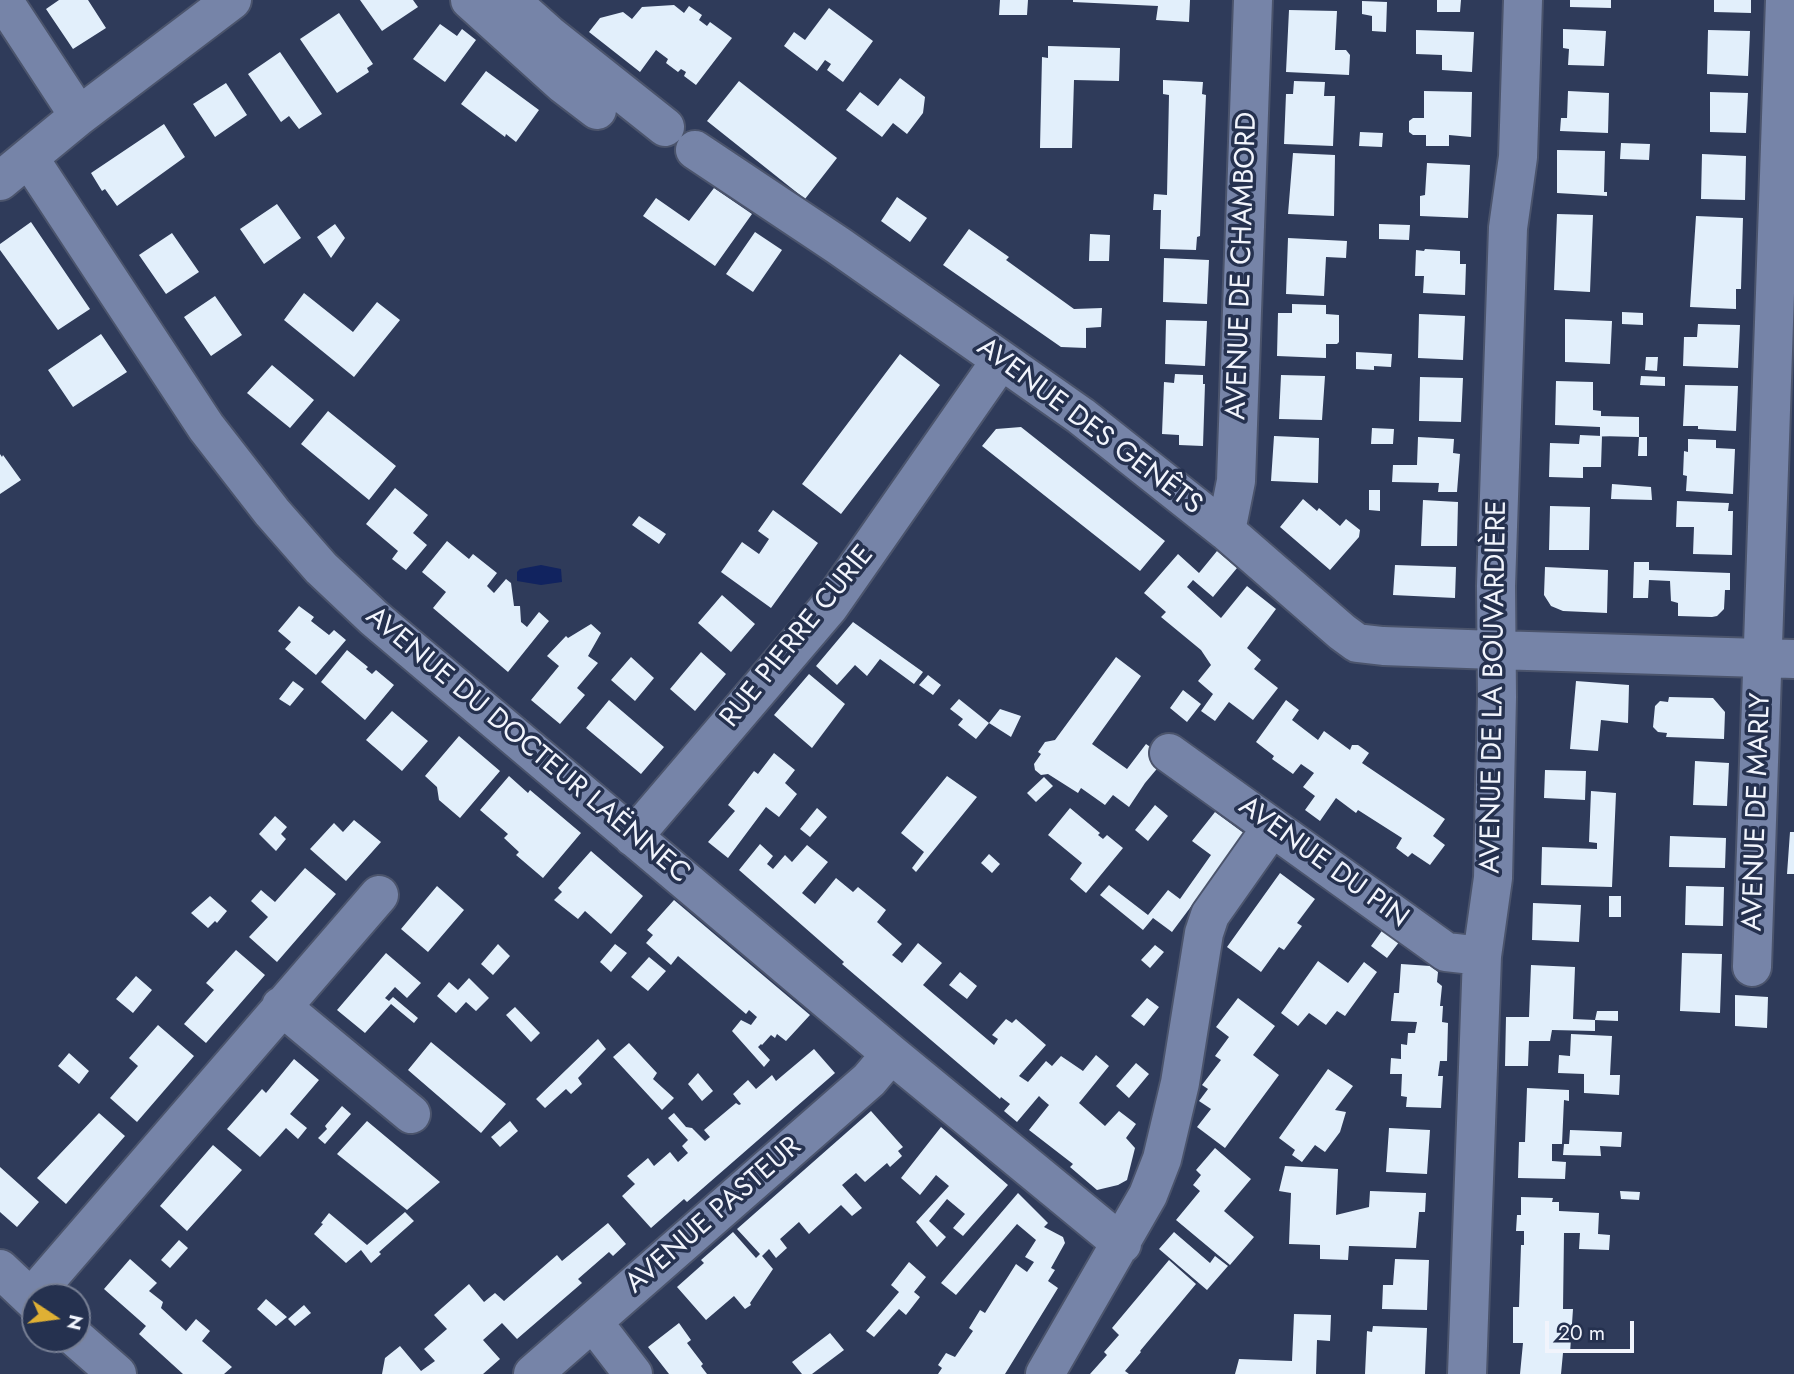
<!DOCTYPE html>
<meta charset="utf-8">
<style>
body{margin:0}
#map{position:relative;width:1794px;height:1374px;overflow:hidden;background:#2f3b5a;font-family:Jost,sans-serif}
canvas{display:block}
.north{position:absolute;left:21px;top:1283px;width:70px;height:70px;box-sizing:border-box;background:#25314f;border:2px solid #777f94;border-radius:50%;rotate:103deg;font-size:19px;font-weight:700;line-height:28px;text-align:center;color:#f1f4fc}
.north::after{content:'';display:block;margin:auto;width:24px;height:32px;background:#dfb034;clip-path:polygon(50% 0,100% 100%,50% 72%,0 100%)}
.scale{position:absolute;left:1545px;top:1321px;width:89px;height:32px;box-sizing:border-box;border:4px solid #f1f4fc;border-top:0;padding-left:9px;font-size:21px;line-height:24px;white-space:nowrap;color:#f1f4fc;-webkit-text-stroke:5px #25314f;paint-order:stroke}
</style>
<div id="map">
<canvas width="1794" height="1374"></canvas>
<div class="north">N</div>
<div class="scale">20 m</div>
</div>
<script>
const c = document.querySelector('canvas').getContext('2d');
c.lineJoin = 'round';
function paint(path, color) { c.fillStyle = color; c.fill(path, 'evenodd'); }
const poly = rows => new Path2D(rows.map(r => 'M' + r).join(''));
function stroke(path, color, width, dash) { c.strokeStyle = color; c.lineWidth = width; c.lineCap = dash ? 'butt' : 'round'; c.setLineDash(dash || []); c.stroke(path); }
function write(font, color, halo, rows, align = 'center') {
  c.font = font + ' Jost,sans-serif'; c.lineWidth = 7; c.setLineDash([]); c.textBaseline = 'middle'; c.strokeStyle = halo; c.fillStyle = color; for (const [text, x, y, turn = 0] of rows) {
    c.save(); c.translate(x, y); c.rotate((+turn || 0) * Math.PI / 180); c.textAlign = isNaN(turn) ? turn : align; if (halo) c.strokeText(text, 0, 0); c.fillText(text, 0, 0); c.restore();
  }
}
paint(poly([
 [541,565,561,569,562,582,541,585,517,581,517,572,520,569]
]), '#11235f');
paint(poly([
 [59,0,88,0,106,28,73,49,46,9],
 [360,0,413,0,418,7,382,31],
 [1000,0,1028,0,1027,15,999,15],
 [1073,0,1190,0,1189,22,1156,20,1158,6,1073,2],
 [1437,0,1461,0,1460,12,1437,12],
 [1570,0,1611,0,1611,8,1570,7],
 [1714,0,1751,0,1751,13,1714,12],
 [1362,1,1387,2,1386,32,1372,31,1372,16,1362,14],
 [674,5,684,13,689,6,702,15,699,20,707,26,710,22,732,38,696,85,684,76,686,72,681,69,678,72,666,63,668,59,656,50,640,72,589,32,600,18,623,12,632,19,642,7],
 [829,8,873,41,843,82,827,70,831,64,825,60,817,71,784,46,794,32,805,40],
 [1289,10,1337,11,1335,50,1346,50,1350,55,1349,75,1286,72],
 [339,13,373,64,367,68,369,72,337,93,300,39],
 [440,24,457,36,462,29,476,40,445,82,413,59],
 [1563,29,1606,31,1604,66,1568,65,1569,49,1563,48],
 [1416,30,1474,32,1472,72,1442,70,1442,55,1416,54],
 [1708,30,1750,31,1748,76,1707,74],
 [1048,46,1120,48,1119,81,1074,80,1072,148,1040,148,1042,57,1048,58],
 [280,52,322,114,299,129,289,116,281,122,248,74],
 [486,71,539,110,516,142,506,134,505,137,461,104],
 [900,78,925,97,923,113,907,134,893,123,882,137,846,110,860,92,878,106],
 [1163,80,1203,82,1202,94,1206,95,1200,236,1197,237,1196,250,1160,249,1161,210,1153,210,1154,194,1167,195,1169,95,1163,94],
 [739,81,837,158,805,199,707,121],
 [1294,81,1325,82,1324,96,1335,96,1333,146,1284,144,1286,94,1293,94],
 [226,83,247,115,215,137,193,104],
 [1424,91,1472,92,1471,137,1449,135,1449,146,1426,146,1426,135,1413,135,1409,132,1409,121,1413,118,1424,118],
 [1568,91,1609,93,1608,133,1560,131,1561,118,1567,118],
 [1710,92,1748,93,1746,133,1710,132],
 [164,124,185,157,117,206,105,189,102,191,91,173],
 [1360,132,1383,133,1382,147,1359,146],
 [1621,143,1650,144,1649,160,1620,159],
 [1557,150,1605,151,1604,192,1607,192,1607,196,1557,193],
 [1293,153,1335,155,1334,216,1288,214],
 [1702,154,1746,156,1745,200,1701,199],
 [1427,163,1470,165,1468,218,1420,216,1420,196,1425,195],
 [714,188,752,214,715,266,643,216,656,198,689,221],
 [897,197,927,218,910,242,881,221],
 [277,204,301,238,264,264,240,229],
 [1557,214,1593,215,1590,292,1554,290],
 [1696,216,1743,218,1741,289,1736,289,1736,309,1690,307],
 [31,222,90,309,58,330,0,250,0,244],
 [335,224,345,238,331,258,317,237],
 [1379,224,1410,225,1409,240,1379,239],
 [969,229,1009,257,1006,260,1074,309,1102,308,1101,327,1086,328,1086,348,1061,347,943,265],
 [755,232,782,250,753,292,726,274],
 [172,233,199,272,166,294,139,255],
 [1090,234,1110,235,1109,261,1089,261],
 [1288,238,1347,241,1346,258,1326,257,1324,296,1286,294],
 [1425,249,1460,251,1460,264,1466,264,1465,295,1423,293,1424,276,1415,276,1416,250,1424,251],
 [1164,258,1209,260,1207,304,1163,302],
 [304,293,353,332,377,302,400,320,354,377,284,320],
 [215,296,242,335,211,356,184,317],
 [1292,304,1326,305,1326,314,1339,315,1339,342,1337,344,1326,344,1326,358,1277,356,1278,313,1292,313],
 [1622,312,1643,313,1643,325,1622,324],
 [1419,314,1465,316,1463,360,1418,358],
 [1565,319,1612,321,1610,364,1565,362],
 [1166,320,1207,321,1205,366,1165,364],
 [1698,324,1740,325,1738,368,1683,366,1684,337,1697,337],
 [101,334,127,372,73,407,48,370],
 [1356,352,1392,354,1391,367,1374,366,1374,370,1356,369],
 [900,354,940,385,841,514,802,484],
 [1646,357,1658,357,1657,371,1645,370],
 [272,365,314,400,290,428,247,393],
 [1175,374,1203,375,1203,384,1205,384,1203,446,1179,445,1179,435,1162,434,1164,382,1174,383],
 [1281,375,1325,376,1322,420,1279,419],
 [1641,376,1665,377,1665,386,1640,385],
 [1420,377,1463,378,1461,422,1419,421],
 [1556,381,1593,382,1593,410,1601,411,1601,416,1639,417,1639,437,1600,436,1600,427,1555,425],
 [1685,385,1738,386,1736,431,1698,429,1698,426,1683,426],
 [328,411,396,466,369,500,301,444],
 [1021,427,1165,541,1140,571,982,446,996,429],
 [1372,428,1394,429,1393,444,1371,444],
 [1580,435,1602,436,1601,467,1583,467,1583,478,1549,477,1550,443,1579,444],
 [1274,436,1319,438,1318,483,1271,481],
 [1418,437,1454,439,1453,453,1460,454,1457,492,1438,492,1439,483,1392,482,1393,465,1417,465],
 [1639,437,1647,437,1647,456,1638,456],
 [1688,439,1716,440,1716,448,1735,449,1733,494,1686,491,1687,476,1683,475,1684,451,1688,452],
 [0,454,2,457,3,455,21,480,0,494],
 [1612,484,1651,487,1652,500,1611,499],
 [395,488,428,515,413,533,427,545,406,570,392,559,398,551,366,524],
 [1369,490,1380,490,1380,511,1369,510],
 [1303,499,1317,511,1319,508,1340,526,1346,519,1360,530,1359,537,1330,570,1280,527],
 [1423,500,1458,502,1457,546,1421,546],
 [1677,501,1729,503,1728,511,1733,511,1732,555,1693,554,1694,527,1676,527],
 [1550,506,1590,507,1589,550,1549,550],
 [773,510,818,543,771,608,721,572,742,542,759,554,769,539,758,531],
 [639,516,666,534,659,544,632,525],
 [447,541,469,559,473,554,497,573,487,586,494,593,506,579,511,583,514,606,520,606,521,622,527,627,539,612,549,621,508,672,433,608,446,592,422,572],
 [1217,551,1237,568,1213,597,1193,580,1187,587,1221,618,1247,586,1276,609,1247,648,1261,660,1254,669,1278,688,1253,720,1229,702,1215,721,1201,711,1213,694,1198,681,1211,665,1201,650,1161,617,1166,612,1144,593,1178,554,1199,573],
 [1634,562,1649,562,1649,570,1730,573,1730,590,1725,590,1724,609,1717,616,1712,617,1678,616,1678,603,1671,601,1670,581,1649,580,1648,598,1633,598],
 [1395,565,1456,567,1455,598,1393,595],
 [1545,567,1608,570,1607,613,1563,611,1551,606,1544,595],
 [722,595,755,624,731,652,698,623],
 [299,606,314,617,311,621,329,635,334,630,346,640,316,675,285,649,291,642,278,631],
 [853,622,923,672,914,684,880,659,867,676,855,665,837,685,816,666],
 [591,624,601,633,588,656,598,663,577,688,585,695,560,724,531,700,559,666,547,656,566,636,568,638],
 [347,650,368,667,366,669,372,674,376,670,394,685,365,720,321,682],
 [701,652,726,674,695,711,670,689],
 [631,657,654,678,635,701,611,680],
 [1116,657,1141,676,1092,744,1127,769,1146,744,1166,758,1145,783,1129,807,1113,795,1105,805,1081,788,1078,793,1048,774,1041,775,1035,770,1034,764,1041,754,1038,752,1045,742,1055,740],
 [809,674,845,704,812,748,774,715],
 [928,675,941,685,933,695,919,685],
 [293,681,304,689,290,706,279,699],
 [1576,681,1629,685,1628,723,1601,720,1598,751,1570,749],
 [1183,690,1201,704,1187,722,1170,708],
 [1669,697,1713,698,1725,712,1724,739,1666,737,1667,733,1658,732,1653,727,1655,706,1660,701,1668,702],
 [959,699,989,723,976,739,958,725,963,719,950,709],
 [609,700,664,747,641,774,586,728],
 [1286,700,1299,710,1292,720,1318,740,1324,731,1350,750,1352,745,1358,745,1369,753,1362,763,1445,819,1433,836,1445,845,1430,865,1412,853,1408,857,1396,848,1402,838,1358,810,1356,813,1336,798,1320,821,1305,810,1315,796,1303,787,1314,773,1301,764,1293,774,1272,759,1274,756,1256,742],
 [1000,709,1021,716,1011,737,989,723],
 [392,711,428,741,402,771,366,740],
 [459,736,500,771,460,818,439,800,437,787,425,776],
 [774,753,795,770,785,783,797,794,779,817,766,807,728,858,708,842,735,811,728,805,754,771,758,774],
 [1695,761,1729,763,1727,806,1693,805],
 [1545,770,1586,771,1585,800,1544,798],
 [509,776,528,793,530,790,581,833,543,878,516,855,519,852,504,838,508,834,480,810],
 [947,776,977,797,916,872,912,868,924,852,901,833],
 [1044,777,1053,786,1036,802,1027,793],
 [1591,791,1616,793,1612,887,1541,885,1542,847,1597,849,1597,843,1589,842],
 [1155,805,1168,816,1148,841,1135,830],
 [817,808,827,817,810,837,800,829],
 [1070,808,1100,833,1098,835,1103,839,1107,835,1123,848,1086,893,1070,879,1082,863,1048,835],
 [1215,812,1245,834,1172,932,1153,918,1143,930,1100,895,1109,885,1148,915,1168,890,1180,899,1211,855,1192,841],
 [275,816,287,827,281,834,286,839,276,851,259,834],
 [354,820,381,842,346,881,310,849,334,823,343,832],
 [1790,832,1794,832,1794,874,1787,874],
 [1670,836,1726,838,1725,868,1669,867],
 [760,844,773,856,767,864,773,869,785,855,792,862,807,845,828,862,802,893,815,904,836,878,853,892,858,887,886,910,877,922,902,944,892,955,902,963,918,943,942,963,923,985,994,1045,998,1039,992,1035,1006,1019,1012,1023,1016,1019,1046,1045,1019,1076,1028,1082,1046,1061,1052,1066,1061,1056,1083,1071,1096,1055,1109,1066,1079,1103,1105,1126,1119,1111,1136,1124,1126,1138,1135,1148,1127,1180,1118,1185,1097,1190,1070,1167,1073,1164,1029,1130,1049,1105,1042,1099,1039,1096,1017,1122,1004,1111,1010,1104,1001,1097,1000,1099,842,964,844,962,739,870],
 [591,851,643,896,611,934,585,911,578,919,554,900,562,892,558,888],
 [989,854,1000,864,992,873,981,863],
 [305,868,336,894,277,962,249,937,268,917,251,901,261,890,275,902],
 [1280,873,1315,899,1297,923,1302,926,1284,950,1279,947,1261,972,1227,947],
 [437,886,464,910,428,952,401,929],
 [1686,886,1724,887,1723,926,1685,925],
 [210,896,227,911,217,923,215,921,208,928,191,913],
 [1609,896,1621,896,1621,917,1609,917],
 [674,900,810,1015,786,1041,777,1034,775,1038,771,1035,762,1045,761,1044,758,1047,770,1060,764,1067,732,1031,741,1020,751,1025,757,1017,749,1010,746,1014,678,956,671,965,646,943,653,935,647,930],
 [1533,903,1581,905,1579,942,1532,940],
 [1386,925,1403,937,1387,958,1371,946],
 [498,944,510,956,493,975,481,964],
 [615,944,627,953,611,972,600,962],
 [1155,945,1164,952,1150,968,1141,960],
 [236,950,265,975,206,1043,184,1024,214,990,206,983],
 [386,953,421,983,407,998,395,987,385,998,389,1001,393,997,418,1018,414,1023,391,1004,365,1033,337,1010],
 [1682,953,1722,954,1720,1013,1680,1011],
 [649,957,666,971,648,991,631,977],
 [1318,961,1348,983,1364,962,1377,972,1345,1016,1337,1011,1326,1025,1309,1013,1298,1026,1281,1013],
 [1401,964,1430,966,1438,972,1437,982,1442,986,1440,1006,1443,1006,1442,1022,1448,1023,1447,1061,1440,1061,1438,1076,1443,1076,1441,1108,1406,1107,1407,1097,1401,1096,1402,1074,1390,1074,1391,1058,1401,1059,1401,1044,1407,1045,1408,1033,1415,1033,1417,1022,1391,1021,1394,993,1399,993],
 [1531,965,1575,967,1573,1019,1595,1020,1595,1031,1552,1030,1550,1041,1529,1041,1528,1066,1505,1066,1506,1017,1529,1017],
 [960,972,977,986,967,999,949,985],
 [136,976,152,990,133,1013,116,999],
 [469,978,489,998,476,1011,466,1002,456,1013,437,996,449,982,458,990],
 [1735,995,1768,997,1767,1028,1735,1026],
 [1147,998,1159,1007,1144,1026,1131,1016],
 [1238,998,1275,1026,1253,1055,1279,1075,1225,1148,1197,1127,1211,1109,1199,1101,1208,1089,1202,1085,1221,1060,1215,1056,1229,1037,1216,1027],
 [515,1007,540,1033,531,1042,506,1015],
 [1597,1011,1618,1011,1618,1021,1595,1020],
 [158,1025,194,1056,137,1122,110,1098,138,1066,129,1058],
 [1571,1034,1612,1036,1610,1075,1620,1075,1619,1095,1584,1093,1584,1074,1558,1073,1559,1055,1570,1056],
 [598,1039,606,1049,578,1078,582,1084,571,1094,566,1089,545,1108,536,1099],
 [431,1042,506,1104,481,1133,408,1070],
 [629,1043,657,1073,653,1079,674,1098,662,1110,613,1057],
 [814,1049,835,1073,687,1202,684,1199,651,1228,622,1196,635,1184,627,1176,648,1158,654,1166,670,1152,678,1162,688,1153,682,1146,688,1140,668,1118,674,1113,686,1127,692,1128,705,1141,710,1137,704,1130,736,1103,739,1105,741,1104,733,1094,748,1080,756,1089,772,1075,776,1081],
 [69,1053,89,1071,79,1084,58,1066],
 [294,1059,319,1080,290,1114,307,1128,298,1139,286,1128,260,1157,227,1129,262,1089,266,1093],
 [1136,1063,1149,1074,1129,1098,1116,1086],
 [1328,1069,1353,1086,1335,1110,1346,1112,1340,1132,1325,1152,1315,1145,1302,1162,1292,1155,1295,1150,1279,1138],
 [698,1073,713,1091,702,1101,688,1084],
 [1527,1088,1569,1090,1569,1101,1564,1100,1562,1144,1552,1144,1552,1161,1566,1162,1565,1179,1518,1178,1519,1142,1525,1142],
 [342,1106,351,1114,325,1144,318,1138,327,1129,325,1126],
 [871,1111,903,1147,898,1151,902,1156,890,1167,887,1163,865,1182,856,1173,842,1185,862,1208,852,1216,841,1205,809,1234,799,1222,780,1239,787,1248,776,1258,769,1249,762,1256,773,1269,750,1303,751,1305,745,1309,734,1296,706,1320,677,1287,704,1263,701,1260,733,1232,756,1258,760,1254,737,1229],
 [99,1113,125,1136,66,1204,37,1178],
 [367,1121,440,1182,407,1210,337,1154],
 [510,1121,518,1131,500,1147,491,1137],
 [941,1127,1008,1185,963,1236,953,1228,965,1214,947,1199,929,1221,946,1237,937,1247,916,1222,949,1186,936,1175,920,1195,901,1178],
 [1389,1128,1430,1130,1427,1174,1386,1172],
 [1570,1130,1622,1132,1621,1147,1600,1146,1601,1156,1563,1155,1564,1144,1569,1144],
 [213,1145,242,1170,187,1231,160,1206],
 [1215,1148,1251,1179,1224,1211,1254,1237,1230,1265,1176,1220,1200,1191,1193,1185,1201,1175,1196,1170],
 [1285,1166,1338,1169,1336,1215,1369,1207,1370,1191,1426,1193,1425,1212,1419,1212,1416,1248,1349,1246,1348,1260,1320,1259,1320,1245,1289,1244,1291,1193,1279,1191],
 [0,1167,39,1202,17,1227,0,1212],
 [1620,1191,1640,1192,1639,1200,1621,1199],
 [1018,1193,1048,1223,1044,1227,1063,1237,1065,1243,1051,1268,1055,1270,1048,1281,1058,1288,1005,1374,938,1374,942,1368,938,1365,946,1353,955,1357,973,1331,969,1328,980,1310,985,1313,1016,1264,1027,1272,1034,1262,1025,1257,1036,1240,1017,1224,956,1295,941,1283],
 [1521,1197,1553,1198,1552,1202,1559,1202,1559,1211,1599,1213,1598,1234,1610,1235,1609,1250,1579,1249,1580,1233,1564,1233,1563,1309,1573,1309,1570,1353,1563,1353,1561,1374,1520,1374,1523,1343,1513,1343,1513,1307,1519,1307,1521,1245,1524,1245,1524,1231,1516,1231,1517,1215,1521,1215],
 [405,1212,414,1221,379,1252,381,1254,371,1263,361,1250,346,1263,314,1234,323,1224,321,1223,329,1213,367,1245],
 [608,1223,626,1244,613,1256,609,1252,578,1279,582,1283,517,1339,502,1323,483,1340,500,1359,483,1374,382,1374,385,1358,400,1346,421,1371,435,1361,424,1349,447,1329,434,1315,469,1284,484,1302,495,1293,504,1301,557,1255,562,1261],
 [1174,1232,1210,1263,1215,1256,1228,1266,1207,1290,1159,1249],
 [179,1240,188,1248,170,1268,161,1260],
 [130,1259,157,1283,149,1291,163,1302,161,1308,186,1331,196,1319,210,1331,202,1341,232,1367,224,1374,183,1374,139,1334,146,1326,104,1289],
 [1395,1259,1429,1260,1427,1310,1382,1309,1383,1285,1393,1285],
 [1169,1260,1196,1284,1140,1351,1141,1352,1125,1371,1129,1374,1090,1374,1107,1355,1104,1352,1119,1335,1112,1328],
 [909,1262,926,1277,914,1292,920,1297,906,1315,899,1309,874,1337,866,1331,899,1292,891,1285],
 [266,1299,287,1317,276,1326,257,1309],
 [304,1305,311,1313,295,1326,288,1319],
 [1294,1314,1331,1315,1330,1341,1317,1340,1316,1374,1235,1374,1239,1359,1292,1361],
 [679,1323,691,1340,687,1343,703,1364,701,1366,707,1374,669,1374,648,1347],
 [1373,1326,1427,1328,1425,1374,1365,1374,1367,1331,1372,1332],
 [830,1333,844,1350,812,1374,802,1374,792,1362]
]), '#e2effb');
const minor = poly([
 [3,0,79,116],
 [470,0,563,84,597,110],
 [510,0,548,34,665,127],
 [695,150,839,246,1081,416,1226,531,1342,632,1357,643,1383,646,1495,650,1794,659],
 [29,158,206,427,272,512,321,568,374,618,891,1054,1122,1244],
 [0,181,79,116,232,0],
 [1226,531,1236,481,1253,0],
 [1169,753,1446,952,1482,956],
 [633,837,829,607,1001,360],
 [1752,967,1785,0],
 [281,1006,411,1114],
 [0,1269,35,1302],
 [31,1298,379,895],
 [593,1322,633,1374],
 [77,1339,117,1374],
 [533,1374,869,1080,891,1054],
 [1045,1374,1148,1195,1162,1159,1180,1083,1204,933,1210,915,1272,827],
 [1467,1374,1482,956,1493,878,1497,697,1496,586,1508,228,1518,157,1523,0]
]);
stroke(minor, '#4b546c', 42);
stroke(minor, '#7684a8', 38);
write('28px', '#f1f4fc', '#25314f', [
 ["AVENUE DE CHAMBORD",1243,266,-88],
 ["AVENUE DES GENÊTS",1089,427,37],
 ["RUE PIERRE CURIE",798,637,-51],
 ["AVENUE DE LA BOUVARDIÈRE",1495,687,-89],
 ["AVENUE DU DOCTEUR LAËNNEC",527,746,40],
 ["AVENUE DE MARLY",1758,812,-88],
 ["AVENUE DU PIN",1323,863,36],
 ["AVENUE PASTEUR",714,1216,-41]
]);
</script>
